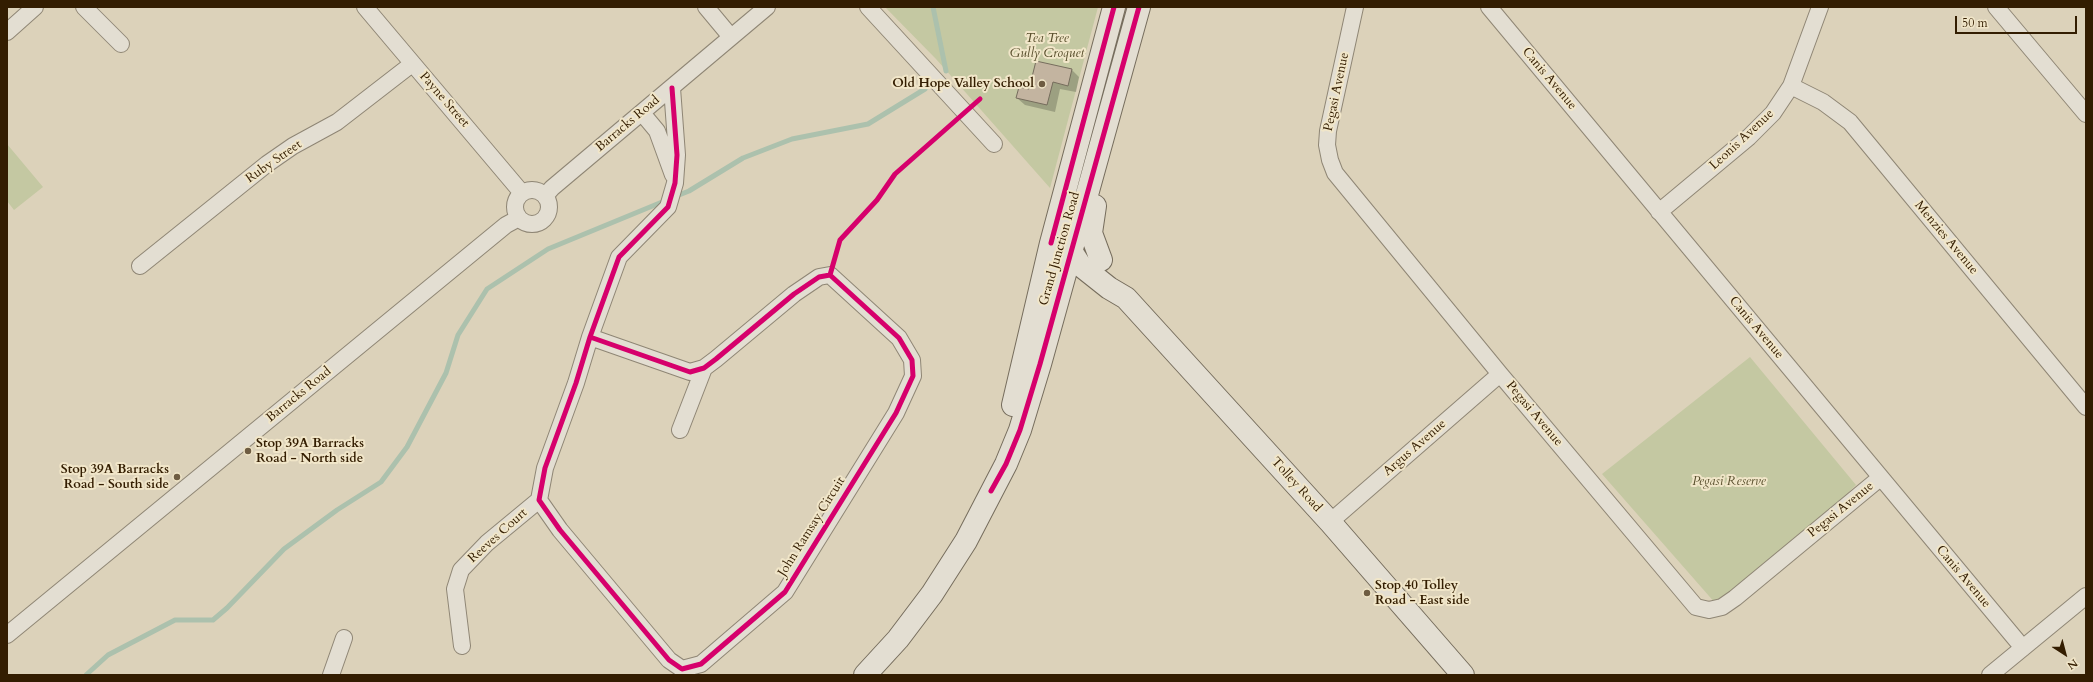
<!DOCTYPE html>
<style>
body{margin:0}
#map{position:relative;width:2093px;height:682px;overflow:hidden;background:#dcd2ba;font-family:Cardo,serif}
canvas{display:block}
.frame{position:absolute;inset:0;border:8px solid #331d01;pointer-events:none}
.north{position:absolute;left:2045px;top:634px;width:40px;height:40px;-webkit-text-stroke:3px #f1e6c9;paint-order:stroke;rotate:144deg;font-size:11px;font-weight:700;line-height:16px;text-align:center;color:#331d01}
.north::after{content:'';display:block;margin:auto;width:14px;height:18px;background:#331d01;clip-path:polygon(50% 0,100% 100%,50% 72%,0 100%)}
.scale{position:absolute;left:1955px;top:16px;width:122px;height:18px;box-sizing:border-box;border:2px solid #331d01;border-top:0;padding-left:5px;font-size:12px;line-height:14px;white-space:nowrap;color:#331d01;-webkit-text-stroke:3px #f1e6c9;paint-order:stroke}
</style>
<div id="map">
<canvas width="2093" height="682"></canvas>
<div class="frame"></div>
<div class="north">N</div>
<div class="scale">50 m</div>
</div>
<script>
const c = document.querySelector('canvas').getContext('2d');
c.lineJoin = 'round';
function paint(path, color) { c.fillStyle = color; c.fill(path, 'evenodd'); }
const poly = rows => new Path2D(rows.map(r => 'M' + r).join(''));
function stroke(path, color, width, dash) { c.strokeStyle = color; c.lineWidth = width; c.lineCap = dash ? 'butt' : 'round'; c.setLineDash(dash || []); c.stroke(path); }
function write(font, color, halo, rows, align = 'center') {
  c.font = font + ' Cardo,serif'; c.lineWidth = 4; c.setLineDash([]); c.textBaseline = 'middle'; c.strokeStyle = halo; c.fillStyle = color; for (const [text, x, y, turn = 0] of rows) {
    c.save(); c.translate(x, y); c.rotate((+turn || 0) * Math.PI / 180); c.textAlign = isNaN(turn) ? turn : align; if (halo) c.strokeText(text, 0, 0); c.fillText(text, 0, 0); c.restore();
  }
}
paint(poly([
 [885,7,1098,7,1050,188,936,59],
 [7,144,43,187,14,210,7,201],
 [1750,357,1856,485,1830,511,1716,604,1602,474]
]), '#c4c8a2');
paint(poly([
 [1072,70,1079,77,1076,92,1060,89,1055,112,1025,105,1017,98]
]), '#0003');
stroke(poly([
 [933,7,946,71],
 [674,197,689,191,743,158,792,139,868,124,925,89],
 [86,675,108,655,175,620,213,620,227,608,284,549,337,510,381,482,407,447,446,373,458,335,487,289,548,249,667,200]
]), '#acc1ad', 5);
const building = poly([
 [1036,61,1072,69,1068,86,1053,82,1047,105,1016,98,1019,87,1029,89,1036,61]
]);
paint(building, '#c3b4a0');
stroke(building, '#766d5d', 1);
const street = poly([
 [84,7,121,44],
 [365,7,522,193],
 [706,7,731,37],
 [868,7,994,144],
 [1355,7,1328,131,1327,145,1330,160,1335,173,1500,374,1696,607,1709,610,1722,607,1735,598,1880,478],
 [1489,7,2023,648],
 [1996,7,2086,114],
 [7,32,35,7],
 [1791,86,1823,102,1850,122,2086,407],
 [642,113,657,131,673,175],
 '515 207a17 17 0 1 1 34 0a17 17 0 1 1-34 0Z',
 [545,196,552,188,767,7],
 [1659,212,1749,137,1773,113,1791,86,1820,7],
 [140,266,267,164,293,146,337,122,412,64],
 [590,337,690,372,704,368,716,359,794,294,819,277,830,275,899,338,912,360,913,376,896,413,785,592,701,664,682,669,669,660,560,530,539,500,545,468,576,383,590,337,619,257,668,207,675,183,677,155,672,88],
 [680,430,704,368],
 [1330,522,1500,374],
 [7,635,506,225,519,218],
 [462,646,455,589,461,570,487,543,539,500],
 [331,675,344,638],
 [1990,675,2086,596]
]);
const secondary = poly([
 [1095,206,1091,233,1101,260],
 [1071,251,1080,265,1109,288,1126,298,1330,522,1463,675],
 [1013,405,1051,243,1114,7],
 [865,675,898,639,932,594,966,541,1006,464,1020,430,1040,364,1139,7]
]);
stroke(street, '#8f8675', 18);
stroke(secondary, '#766d5d', 24);
stroke(street, '#e3ded2', 16);
stroke(secondary, '#e3ded2', 22);
stroke(poly([
 [1051,243,1114,7],
 [830,275,840,240,877,200,895,174,980,99],
 [590,337,690,372,704,368,716,359,794,294,819,277,830,275,899,338,912,360,913,376,896,413,785,592,701,664,682,669,669,660,560,530,539,500,545,468,576,383,590,337,619,257,668,207,675,183,677,155,672,88],
 [991,491,1006,464,1020,430,1040,364,1139,7]
]), '#d6006c', 5);
for (const [x, y, r, color] of [
 [1042,84,4,"#6e5c42"],
 [248,451,4,"#6e5c42"],
 [177,477,4,"#6e5c42"],
 [1367,593,4,"#6e5c42"]
]) { const dot = new Path2D(); dot.arc(x, y, r, 0, 2 * Math.PI); c.fillStyle = color; c.fill(dot); stroke(dot, '#f1e6c9', 1.5); }
write('italic 13px', '#584e2c', '#f1e6c9', [
 ["Tea Tree",1047,39],
 ["Gully Croquet",1047,54],
 ["Pegasi Reserve",1729,482]
]);
write('13px', '#331d01', '#f1e6c9', [
 ["Canis Avenue",1549,79,50],
 ["Pegasi Avenue",1337,92,-78],
 ["Payne Street",444,100,49],
 ["Barracks Road",628,124,-40],
 ["Leonis Avenue",1742,140,-43],
 ["Ruby Street",274,162,-35],
 ["Menzies Avenue",1946,238,50],
 ["Grand Junction Road",1060,249,-74],
 ["Canis Avenue",1756,328,50],
 ["Barracks Road",299,395,-39],
 ["Pegasi Avenue",1534,414,50],
 ["Argus Avenue",1415,448,-41],
 ["Tolley Road",1296,485,48],
 ["Pegasi Avenue",1841,510,-39],
 ["John Ramsay Circuit",812,527,-58],
 ["Reeves Court",498,536,-42],
 ["Canis Avenue",1963,577,50]
]);
write('bold 13px', '#331d01', '#f1e6c9', [
 ["Old Hope Valley School",1034,84],
 ["Stop 39A Barracks",256,444,"left"],
 ["Road - North side",256,459,"left"],
 ["Stop 39A Barracks",169,470],
 ["Road - South side",169,485],
 ["Stop 40 Tolley",1375,586,"left"],
 ["Road - East side",1375,601,"left"]
], 'right');
</script>
